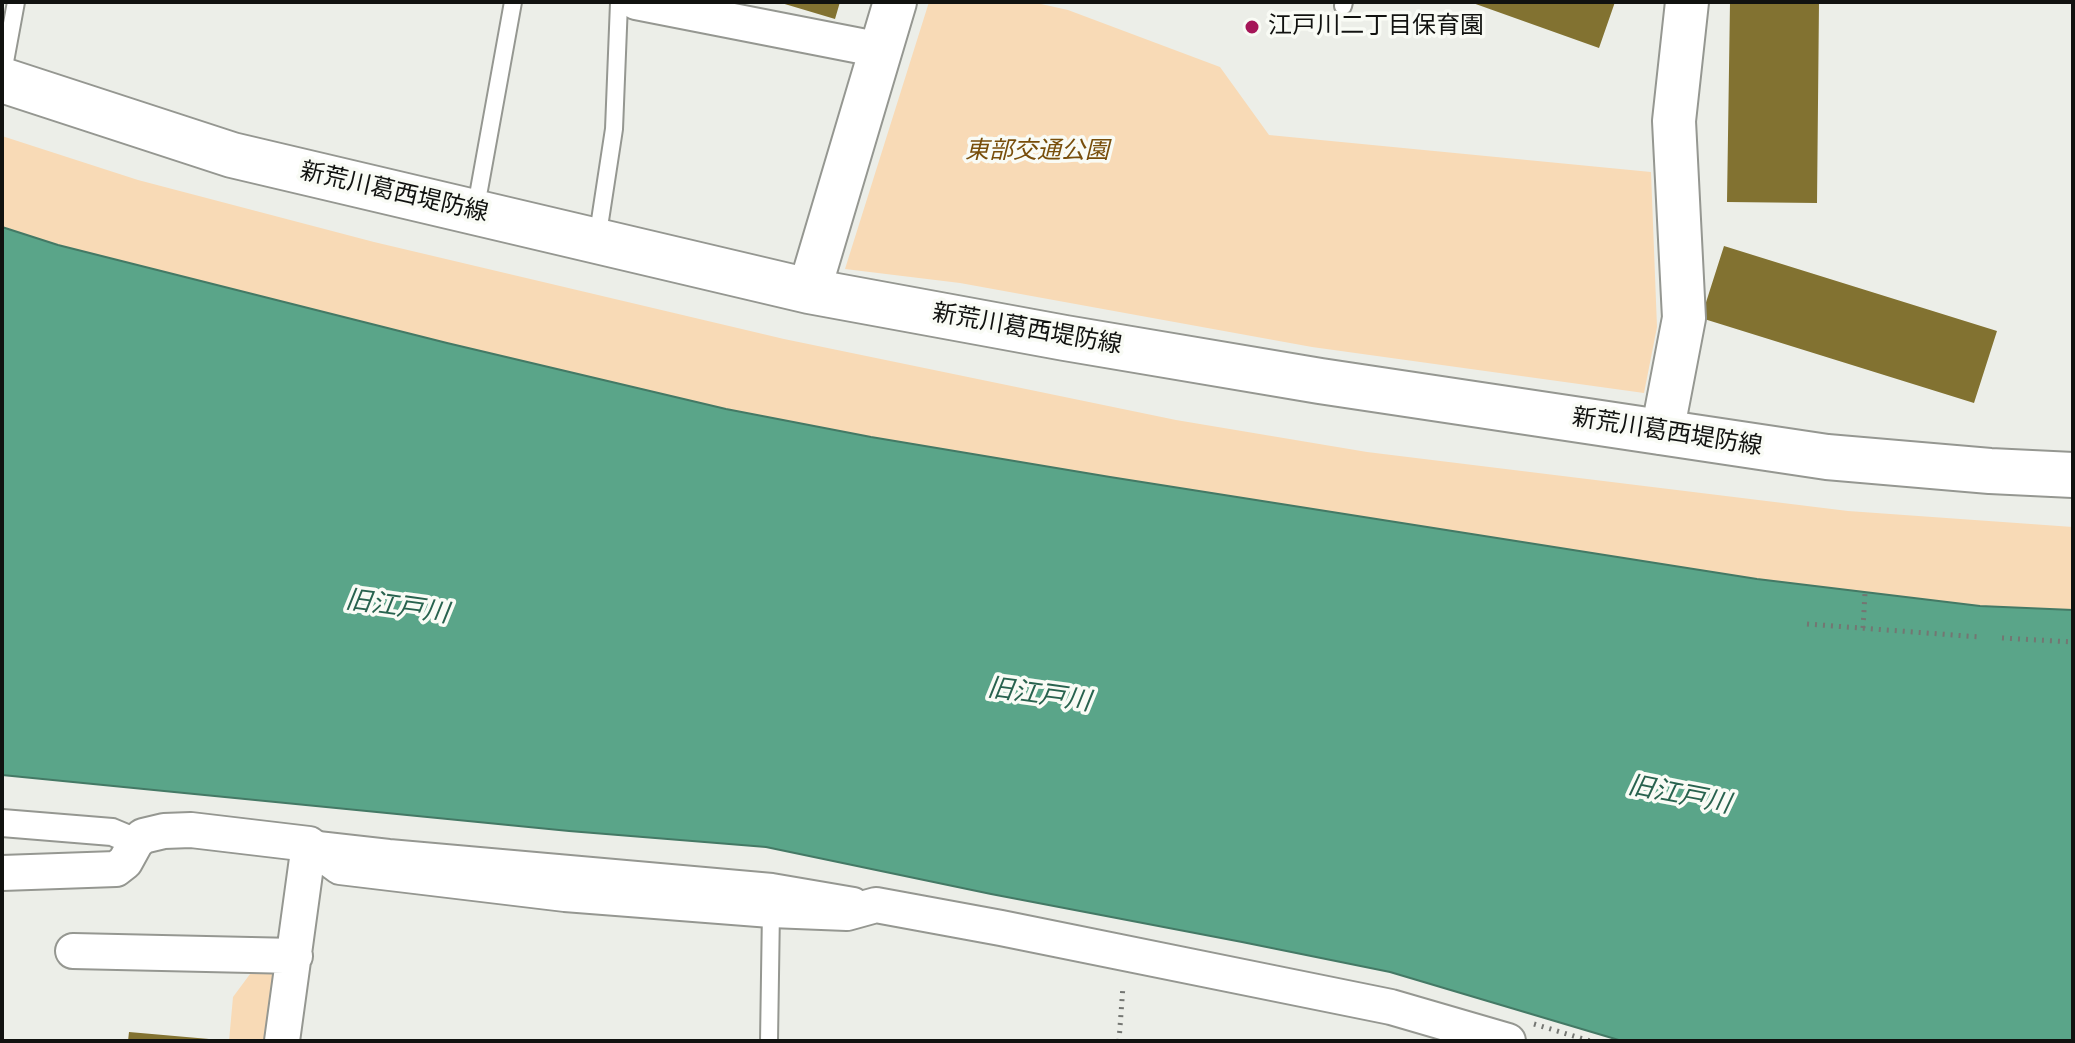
<!DOCTYPE html>
<meta charset="utf-8">
<style>
body{margin:0}
#map{position:relative;width:2075px;height:1043px;overflow:hidden;background:#eceee8;font-family:"Source Serif 4",serif}
canvas{display:block}
.frame{position:absolute;inset:0;border:4px solid #111210;pointer-events:none}
</style>
<div id="map">
<canvas width="2075" height="1043"></canvas>
<div class="frame"></div>
</div>
<script>
const c = document.querySelector('canvas').getContext('2d');
c.lineJoin = 'round';
function paint(path, color) { c.fillStyle = color; c.fill(path, 'evenodd'); }
const poly = rows => new Path2D(rows.map(r => 'M' + r).join(''));
function stroke(path, color, width, dash) { c.strokeStyle = color; c.lineWidth = width; c.lineCap = dash ? 'butt' : 'round'; c.setLineDash(dash || []); c.stroke(path); }
function write(font, color, halo, rows, align = 'center') {
  c.font = font + ' "Source Serif 4","Noto Sans JP",serif'; c.lineWidth = 7; c.setLineDash([]); c.textBaseline = 'middle'; c.strokeStyle = halo; c.fillStyle = color; for (const [text, x, y, turn = 0] of rows) {
    c.save(); c.translate(x, y); c.rotate((+turn || 0) * Math.PI / 180); c.textAlign = isNaN(turn) ? turn : align; if (halo) c.strokeText(text, 0, 0); c.fillText(text, 0, 0); c.restore();
  }
}
paint(poly([
 [929,2,1032,2,1068,10,1220,67,1269,135,1651,172,1657,327,1644,393,1312,347,960,283,845,269],
 [2,136,138,180,374,242,784,339,1176,420,1367,452,1848,511,2073,527,2073,610,1980,606,1757,579,1110,477,871,437,726,409,447,343,58,245,2,227],
 [256,966,275,968,272,1041,229,1041,233,997]
]), '#f8dab6');
const water = poly([
 [2,227,58,245,447,343,726,409,871,437,1110,477,1757,579,1980,606,2073,610,2073,1041,1622,1041,1390,972,1242,942,991,894,766,847,569,831,2,775,2,227]
]);
paint(water, '#5aa589');
stroke(water, '#447965', 2);
paint(poly([
 [778,2,840,2,835,19],
 [1470,2,1615,2,1599,48],
 [1730,2,1819,2,1817,203,1727,202],
 [1724,246,1997,331,1974,403,1701,318],
 [129,1032,209,1039,209,1041,128,1041]
]), '#827231');
const service = poly([
 [1343,6,1344,2],
 [2,78,16,2],
 [479,190,513,2],
 [597,240,614,129,619,3],
 [769,1041,771,910]
]);
const pedestrian = poly([
 [2,823,112,832,136,842],
 [309,844,389,853,772,887,854,901]
]);
const minor = poly([
 [636,2,881,50],
 [2,873,116,869,125,862,136,842,143,836,164,831,191,830,309,844,340,867,565,894,771,910,847,913,876,905,1001,928,1391,1007,1508,1041],
 [73,951,295,956],
 [282,1041,309,844]
]);
const tertiary = poly([
 [809,291,895,2],
 [1662,433,1684,318,1674,121,1687,2]
]);
const secondary = poly([
 [2,80,232,155,809,291,1065,338,1320,381,1827,457,1990,471,2073,475]
]);
stroke(service, '#959791', 20);
stroke(pedestrian, '#959791', 30);
stroke(minor, '#959791', 38);
stroke(tertiary, '#959791', 46);
stroke(secondary, '#959791', 48);
stroke(poly([
 [1807,624,1980,637],
 [1863,628,1865,593],
 [2002,638,2073,642],
 [1534,1024,1590,1041],
 [1119,1041,1123,986]
]), '#747672', 5, [2, 6]);
stroke(service, '#fff', 16);
stroke(pedestrian, '#fff', 26);
stroke(minor, '#fff', 34);
stroke(tertiary, '#fff', 42);
stroke(secondary, '#fff', 44);
for (const [x, y, r, color] of [
 [1252,27,8,"#a51658"]
]) { const dot = new Path2D(); dot.arc(x, y, r, 0, 2 * Math.PI); c.fillStyle = color; c.fill(dot); stroke(dot, '#f9fbf5', 3); }
write('24px', '#111210', '#f9fbf5', [
 ["江戸川二丁目保育園",1268,27]
], 'left');
write('italic 24px', '#784e0b', '#f9fbf5', [
 ["東部交通公園",1037,152]
]);
write('24px', '#111210', '#f9fbf5', [
 ["新荒川葛西堤防線",394,193,13],
 ["新荒川葛西堤防線",1027,330,10],
 ["新荒川葛西堤防線",1667,433,9]
]);
write('italic 26px', '#28624e', '#f9fbf5', [
 ["旧江戸川",397,608,8],
 ["旧江戸川",1039,696,8],
 ["旧江戸川",1679,796,11]
]);
</script>
